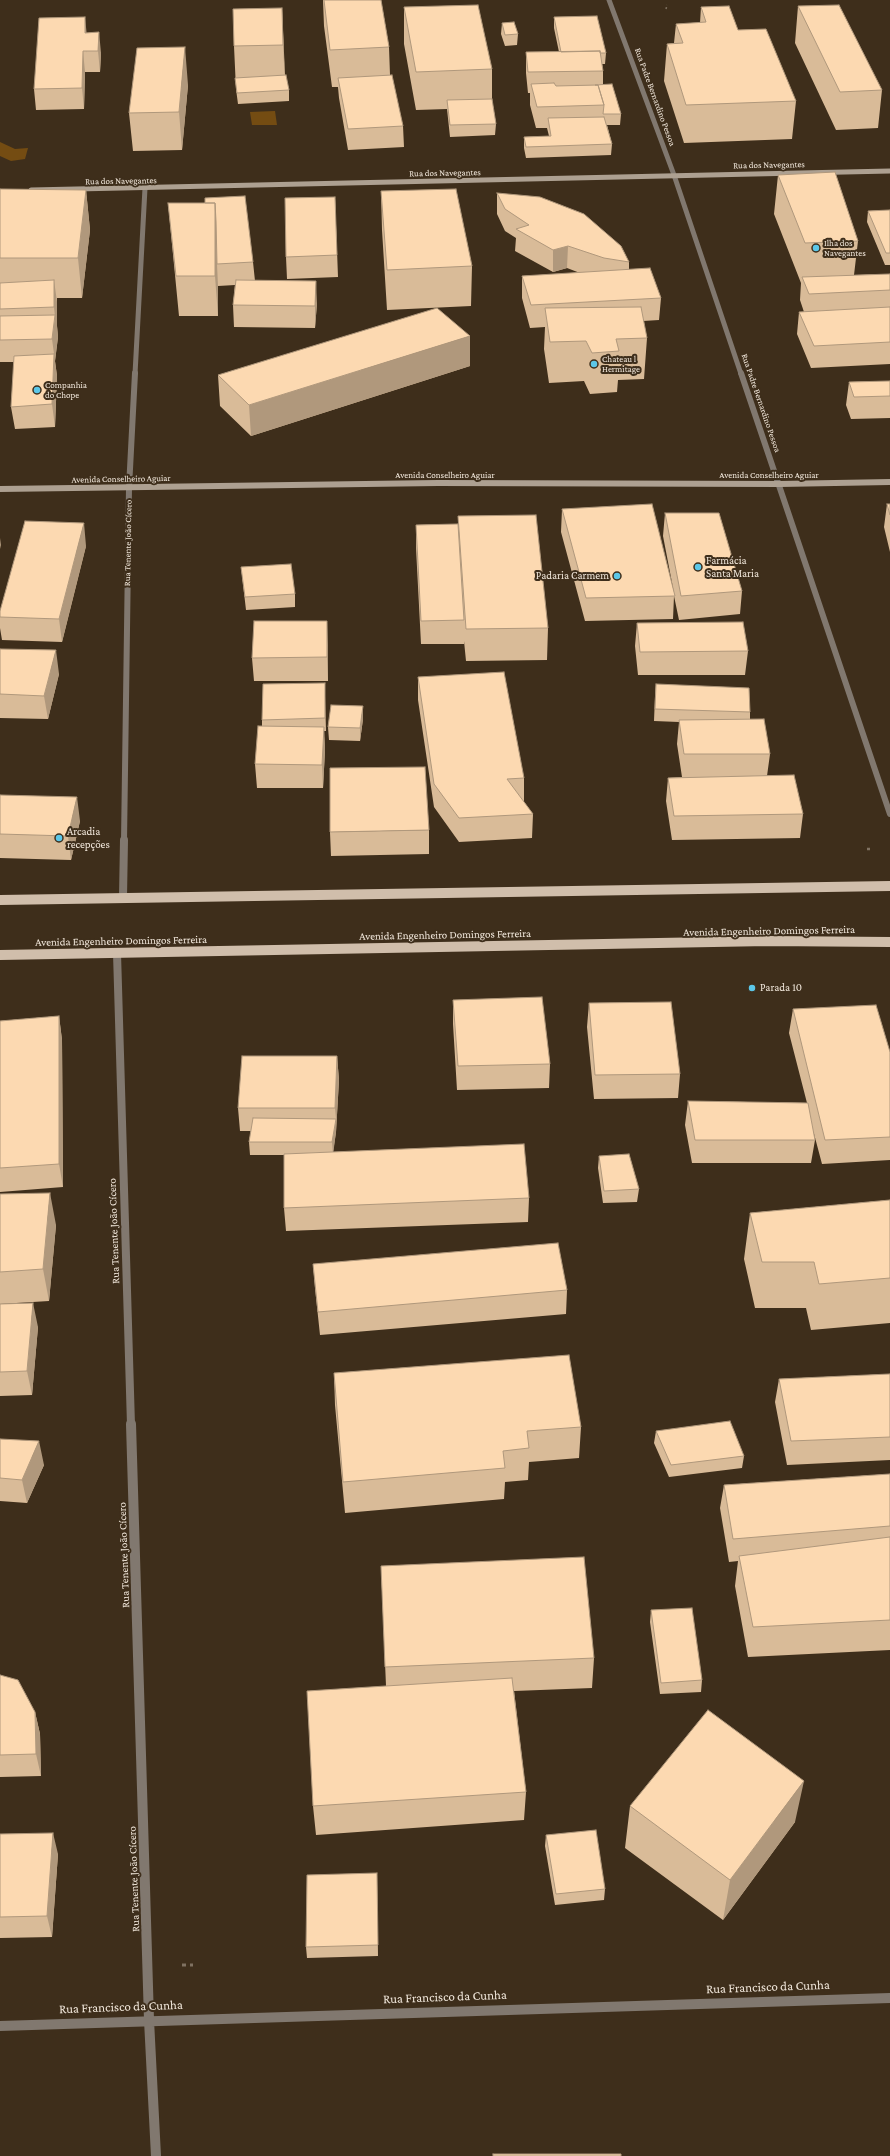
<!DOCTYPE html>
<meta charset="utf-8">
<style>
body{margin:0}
canvas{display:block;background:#3e2e1b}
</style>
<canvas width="890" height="2156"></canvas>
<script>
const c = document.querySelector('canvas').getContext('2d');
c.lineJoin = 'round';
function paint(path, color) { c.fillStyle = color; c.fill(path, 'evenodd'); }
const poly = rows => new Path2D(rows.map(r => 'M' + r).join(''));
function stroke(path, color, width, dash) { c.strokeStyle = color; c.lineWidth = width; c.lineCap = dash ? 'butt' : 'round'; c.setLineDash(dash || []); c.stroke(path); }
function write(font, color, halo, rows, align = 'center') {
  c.font = font + ' "Crimson Pro",serif'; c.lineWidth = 4; c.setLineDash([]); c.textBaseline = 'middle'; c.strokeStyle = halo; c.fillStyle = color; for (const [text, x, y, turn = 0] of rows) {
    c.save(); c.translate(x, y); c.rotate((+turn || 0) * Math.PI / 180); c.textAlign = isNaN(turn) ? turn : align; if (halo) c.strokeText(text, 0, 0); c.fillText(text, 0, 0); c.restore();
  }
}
paint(poly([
 [275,111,277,125,252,125,250,112],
 [0,142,15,149,28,148,25,159,11,161,0,156]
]), '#744c12');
stroke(poly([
 [666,9,667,5]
]), '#7f7161', 1.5, [2, 2]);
stroke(poly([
 [867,849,873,849]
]), '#7f7161', 2.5, [3, 3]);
stroke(poly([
 [182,1965,193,1965]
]), '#7f7161', 3, [4, 4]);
stroke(poly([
 [609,0,674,175,741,374],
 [135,374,145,188]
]), '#81786f', 5);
stroke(poly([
 [741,373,890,814],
 [124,841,129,488,135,373]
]), '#81786f', 6);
stroke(poly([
 [123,897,124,840],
 [117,953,131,1425]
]), '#81786f', 8);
stroke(poly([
 [131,1424,149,2020,156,2156],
 [0,2026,890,1998]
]), '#81786f', 10);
stroke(poly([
 [31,190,890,171]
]), '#ada091', 5);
stroke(poly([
 [0,489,438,483,780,484,890,482]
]), '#ada091', 6);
stroke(poly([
 [0,900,890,886],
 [0,955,768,941,890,942]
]), '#d0beab', 10);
paint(poly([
 [323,0,381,0,389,47,390,75,403,126,404,147,348,150,339,98,338,87,332,87,324,26],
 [798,6,882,90,878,128,836,130,795,43],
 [404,7,492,69,492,100,496,124,495,135,450,137,447,109,416,110,404,44],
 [701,7,738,30,796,101,792,139,684,143,664,81,667,44,674,43,676,24,700,23],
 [282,8,285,75,289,90,289,101,238,104,236,89,234,46],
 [554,17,606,53,605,64,602,64,603,71,603,84,621,114,620,125,607,125,612,144,611,155,526,158,524,148,524,137,549,136,547,128,536,128,530,105,530,93,528,93,526,73,526,52,559,52,554,28],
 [502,23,518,34,517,45,505,46,501,34],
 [87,33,101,53,100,72,85,72,84,109,36,110,34,89],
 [188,85,182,150,133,151,129,113],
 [778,175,858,241,854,275,890,274,890,364,811,368,797,334,799,312,804,312,800,300,801,283,774,214],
 [0,189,86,190,90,230,82,298,57,298,57,326,58,337,55,361,57,376,55,427,15,429,11,407,14,362,0,362],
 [381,191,472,266,471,306,387,310,382,230],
 [497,193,629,262,629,270,661,298,659,320,643,321,647,338,644,379,618,380,617,392,590,394,584,381,549,383,544,349,545,327,530,328,522,298,522,276,580,273,567,268,553,272,515,251,516,238,505,231,497,214],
 [335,197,338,277,287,279,286,257],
 [168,203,253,262,255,281,317,303,315,328,234,327,233,305,235,285,218,286,218,316,179,316],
 [890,210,890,265,885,265,867,222,868,211],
 [470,366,251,436,220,406,218,375],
 [890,381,890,418,851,419,846,405,849,382],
 [887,504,890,504,890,552,884,527],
 [562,509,674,593,663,536,665,513,742,591,740,614,679,620,674,596,673,619,585,621,561,532],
 [458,516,548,628,547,660,466,661,464,641,464,644,421,644,416,548,416,525,458,524],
 [86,546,62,642,2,640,0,628,0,611],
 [241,567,295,594,295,607,246,610],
 [637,623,748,651,745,675,638,675,635,646],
 [328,645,328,681,254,681,252,658],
 [0,649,59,674,48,719,0,718],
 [418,677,524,778,524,802,533,814,532,838,459,842,434,807,418,700],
 [656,684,750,712,750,719,770,754,767,776,803,814,800,838,672,840,666,801,668,778,682,777,677,744,679,722,654,721,655,696],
 [325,696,326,731,324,731,325,750,323,788,257,788,255,764,262,726,262,720],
 [363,719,360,741,329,740,328,727],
 [0,795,80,821,71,860,0,858],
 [429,830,429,854,331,856,330,832],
 [453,1000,550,1064,549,1088,457,1090,453,1024],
 [589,1003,680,1074,678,1098,594,1099,587,1027],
 [793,1009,890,1052,890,1160,822,1164,813,1130,815,1140,811,1163,692,1163,685,1125,688,1101,807,1103,789,1033],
 [59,1016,62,1040,63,1187,0,1192,0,1021],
 [337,1056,339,1080,336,1132,333,1152,529,1198,528,1222,286,1231,284,1208,284,1155,250,1155,249,1142,251,1131,240,1131,238,1108],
 [599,1156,639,1189,637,1202,603,1203,598,1168],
 [0,1194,56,1225,49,1301,0,1304],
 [890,1200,890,1323,811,1330,806,1308,755,1308,744,1259,750,1213],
 [313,1264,567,1290,566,1314,320,1335,315,1288],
 [0,1304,38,1327,32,1395,0,1396],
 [334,1373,581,1427,579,1458,529,1462,528,1480,505,1482,504,1499,345,1513,335,1405],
 [890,1374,890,1460,787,1465,775,1402,779,1379],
 [656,1431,744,1456,742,1468,669,1477,654,1443],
 [0,1439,44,1465,27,1503,0,1501],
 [890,1474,890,1650,748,1657,735,1586,738,1561,729,1562,720,1508,724,1485],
 [381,1566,594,1658,592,1688,514,1691,526,1792,524,1820,316,1835,313,1806,386,1686],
 [651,1610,702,1680,701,1692,660,1694,650,1622],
 [0,1675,35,1712,40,1734,41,1776,0,1777],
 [630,1806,795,1822,723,1920,625,1848],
 [0,1834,58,1854,52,1937,0,1938],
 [546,1835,605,1889,604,1900,555,1905,545,1846],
 [377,1884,378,1956,307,1958,306,1947]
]), '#d9bb98');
paint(poly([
 [282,8,283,45,285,82],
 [85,17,87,37,87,53,85,33],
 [99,32,101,53,100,72,98,51],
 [185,47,188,85,182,150,179,112],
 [83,51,85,72,84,109,82,88],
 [86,190,90,230,82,298,78,258],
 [215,203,218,242,217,264,218,286,218,316,215,276],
 [568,246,567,268,553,272,553,250],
 [54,280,57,302,57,326,58,337,55,361,52,339,55,317,54,307],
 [316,281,317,303,315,328,315,306],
 [470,336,470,366,251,436,249,405],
 [54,354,57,376,55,427,52,404],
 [84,523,86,546,62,642,59,619],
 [0,538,1,545,0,549],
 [327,621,328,645,328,681,327,657],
 [56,650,59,674,48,719,44,696],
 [363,706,363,719,360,741,360,728],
 [324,727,325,750,323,788,322,765],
 [77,797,80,821,71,860,68,836],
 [59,1016,62,1040,63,1187,59,1164],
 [337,1056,339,1080,336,1132,333,1155,332,1142,336,1119,335,1108],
 [50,1193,56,1225,49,1301,43,1269],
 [33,1303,38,1327,32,1395,27,1371],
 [39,1441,44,1465,27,1503,22,1480],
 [35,1712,40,1734,41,1776,36,1754],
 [804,1781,795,1822,723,1920,730,1880],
 [53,1833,58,1854,52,1937,47,1916]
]), '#b0987c');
const building = poly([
 [324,0,381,0,389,47,330,50,324,0],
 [478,5,492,69,416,72,404,7,478,5],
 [839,5,882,90,840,92,798,6,839,5],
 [729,6,738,30,766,29,796,101,686,105,667,44,683,43,676,24,706,22,701,7,729,6],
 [282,8,283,45,234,46,233,9,282,8],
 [597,16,606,53,600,53,600,51,561,52,554,17,597,16],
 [85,17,85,33,99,32,98,51,83,51,82,88,34,89,39,18,85,17],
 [514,22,518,34,505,35,502,23,514,22],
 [185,47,179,112,129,113,137,48,185,47],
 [600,51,603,71,528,72,526,52,600,51],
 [286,75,289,90,237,93,235,78,286,75],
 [392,75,403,126,348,129,338,78,392,75],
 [554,83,556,86,598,85,604,105,537,107,531,84,554,83],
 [612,84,621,114,603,114,604,105,598,85,595,85,612,84],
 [492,99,496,124,450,125,447,100,492,99],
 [604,117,612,144,526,147,524,137,551,136,548,118,604,117],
 [835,172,858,241,805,243,778,175,835,172],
 [0,189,86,190,78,258,0,258,0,189],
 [456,189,472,266,387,270,381,191,456,189],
 [497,193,540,197,584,214,621,246,629,262,604,258,568,246,553,250,516,229,529,225,505,209,497,193],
 [245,196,253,262,217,264,216,221,215,203,205,203,205,198,245,196],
 [335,197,337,255,286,257,285,198,335,197],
 [168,203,215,203,215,276,176,276,168,203],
 [890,210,890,253,886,253,868,211,890,210],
 [650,268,661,298,531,305,522,276,650,268],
 [890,274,890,290,809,294,802,277,890,274],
 [54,280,54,307,0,309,0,283,54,280],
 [236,280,316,281,315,306,233,305,236,280],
 [641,307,647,338,616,339,619,351,592,353,586,341,550,342,545,308,641,307],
 [890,307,890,342,814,346,799,312,890,307],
 [437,308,470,336,249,405,218,375,437,308],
 [55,315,52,339,0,340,0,316,55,315],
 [54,354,52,404,11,407,14,356,54,354],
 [890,381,890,396,854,397,849,382,890,381],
 [652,504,675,596,586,598,562,509,652,504],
 [887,504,890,504,890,515,887,504],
 [665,513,719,513,742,591,681,596,665,513],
 [536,515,548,628,466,629,458,516,536,515],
 [25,521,84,523,59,619,0,617,0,611,25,521],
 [458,524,464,620,421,621,416,525,458,524],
 [291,564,295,594,245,597,241,567,291,564],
 [254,621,327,621,327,657,252,658,254,621],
 [743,622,748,651,640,652,637,623,743,622],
 [0,649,56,650,44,696,0,694,0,649],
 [504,672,524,778,507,779,533,814,459,818,434,784,418,677,504,672],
 [325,683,325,718,262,720,263,684,325,683],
 [656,684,749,688,750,712,655,709,656,684],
 [331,705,363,706,360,728,328,727,331,705],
 [764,719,770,754,684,754,679,720,764,719],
 [258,726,324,727,322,765,255,764,258,726],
 [425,767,429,830,330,832,330,768,425,767],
 [794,775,803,814,674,816,668,778,794,775],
 [0,795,77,797,68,836,0,834,0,795],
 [542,997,550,1064,458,1066,453,1000,542,997],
 [671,1002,680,1074,595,1075,589,1003,671,1002],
 [876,1005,890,1052,890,1137,825,1140,793,1009,876,1005],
 [59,1016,59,1164,0,1168,0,1021,59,1016],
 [242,1056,337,1056,335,1108,238,1108,242,1056],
 [688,1101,808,1103,815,1140,695,1140,688,1101],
 [253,1118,336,1119,332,1142,249,1142,253,1118],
 [524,1144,529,1198,284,1208,284,1154,524,1144],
 [629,1154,639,1189,604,1191,599,1156,629,1154],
 [50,1193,43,1269,0,1272,0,1194,50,1193],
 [890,1200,890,1278,819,1284,814,1262,762,1262,750,1213,890,1200],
 [558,1243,567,1290,318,1312,313,1264,558,1243],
 [33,1303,27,1371,0,1372,0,1304,33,1303],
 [569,1355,581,1427,527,1431,529,1448,503,1451,505,1468,343,1482,334,1373,569,1355],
 [890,1374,890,1437,791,1441,779,1379,890,1374],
 [730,1421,744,1456,671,1465,656,1431,730,1421],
 [0,1439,39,1441,22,1480,0,1478,0,1439],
 [890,1474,890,1526,733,1539,724,1485,890,1474],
 [890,1537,890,1620,753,1627,739,1556,890,1537],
 [584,1557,594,1658,385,1667,381,1566,584,1557],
 [692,1608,702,1680,661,1683,651,1610,692,1608],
 [0,1675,18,1680,35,1712,36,1754,0,1755,0,1675],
 [512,1678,526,1792,313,1806,307,1691,512,1678],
 [708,1710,804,1781,730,1880,630,1806,708,1710],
 [596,1830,605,1889,556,1894,546,1835,596,1830],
 [53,1833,47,1916,0,1917,0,1834,53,1833],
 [377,1873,378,1945,306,1947,307,1875,377,1873],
 [493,2154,621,2154,621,2156,493,2156,493,2154]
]);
paint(building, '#fcd9b1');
stroke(building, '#b0987c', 1);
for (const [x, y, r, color] of [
 [816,248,4,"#5cc7e8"],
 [594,364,4,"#5cc7e8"],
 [37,390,4,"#5cc7e8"],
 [698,567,4,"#5cc7e8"],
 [617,576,4,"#5cc7e8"],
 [59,838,4,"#5cc7e8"],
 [752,988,4,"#5cc7e8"]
]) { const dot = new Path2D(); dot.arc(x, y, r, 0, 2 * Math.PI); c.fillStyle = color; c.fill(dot); stroke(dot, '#3e2e1b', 1.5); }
write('9px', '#f2e8dc', '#3e2e1b', [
 ["Rua Padre Bernardino Pessoa",655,97,70],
 ["Rua dos Navegantes",769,165,-1],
 ["Rua dos Navegantes",445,173,-1],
 ["Rua dos Navegantes",121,181,-1],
 ["Rua Padre Bernardino Pessoa",761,403,71],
 ["Avenida Conselheiro Aguiar",445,475],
 ["Avenida Conselheiro Aguiar",769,475],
 ["Avenida Conselheiro Aguiar",121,479,-1],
 ["Rua Tenente João Cícero",128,543,-89]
]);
write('9px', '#f2e8dc', '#3e2e1b', [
 ["Ilha dos",824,243],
 ["Navegantes",824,253],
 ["Chateau l",602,359],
 ["Hermitage",602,369],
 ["Companhia",45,385],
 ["do Chope",45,395]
], 'left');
write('11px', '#f2e8dc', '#3e2e1b', [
 ["Farmácia",706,561],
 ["Santa Maria",706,574],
 ["Padaria Carmem",609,576,"right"],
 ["Arcadia",67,832],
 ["recepções",67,845],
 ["Parada 10",760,988]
], 'left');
write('11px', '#f2e8dc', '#3e2e1b', [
 ["Avenida Engenheiro Domingos Ferreira",769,931,-1],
 ["Avenida Engenheiro Domingos Ferreira",445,935,-1],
 ["Avenida Engenheiro Domingos Ferreira",121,941,-1],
 ["Rua Tenente João Cícero",114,1231,-92],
 ["Rua Tenente João Cícero",124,1555,-92],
 ["Rua Tenente João Cícero",134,1879,-92]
]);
write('13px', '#f2e8dc', '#3e2e1b', [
 ["Rua Francisco da Cunha",768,1987,-2],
 ["Rua Francisco da Cunha",445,1997,-2],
 ["Rua Francisco da Cunha",121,2007,-2]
]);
</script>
